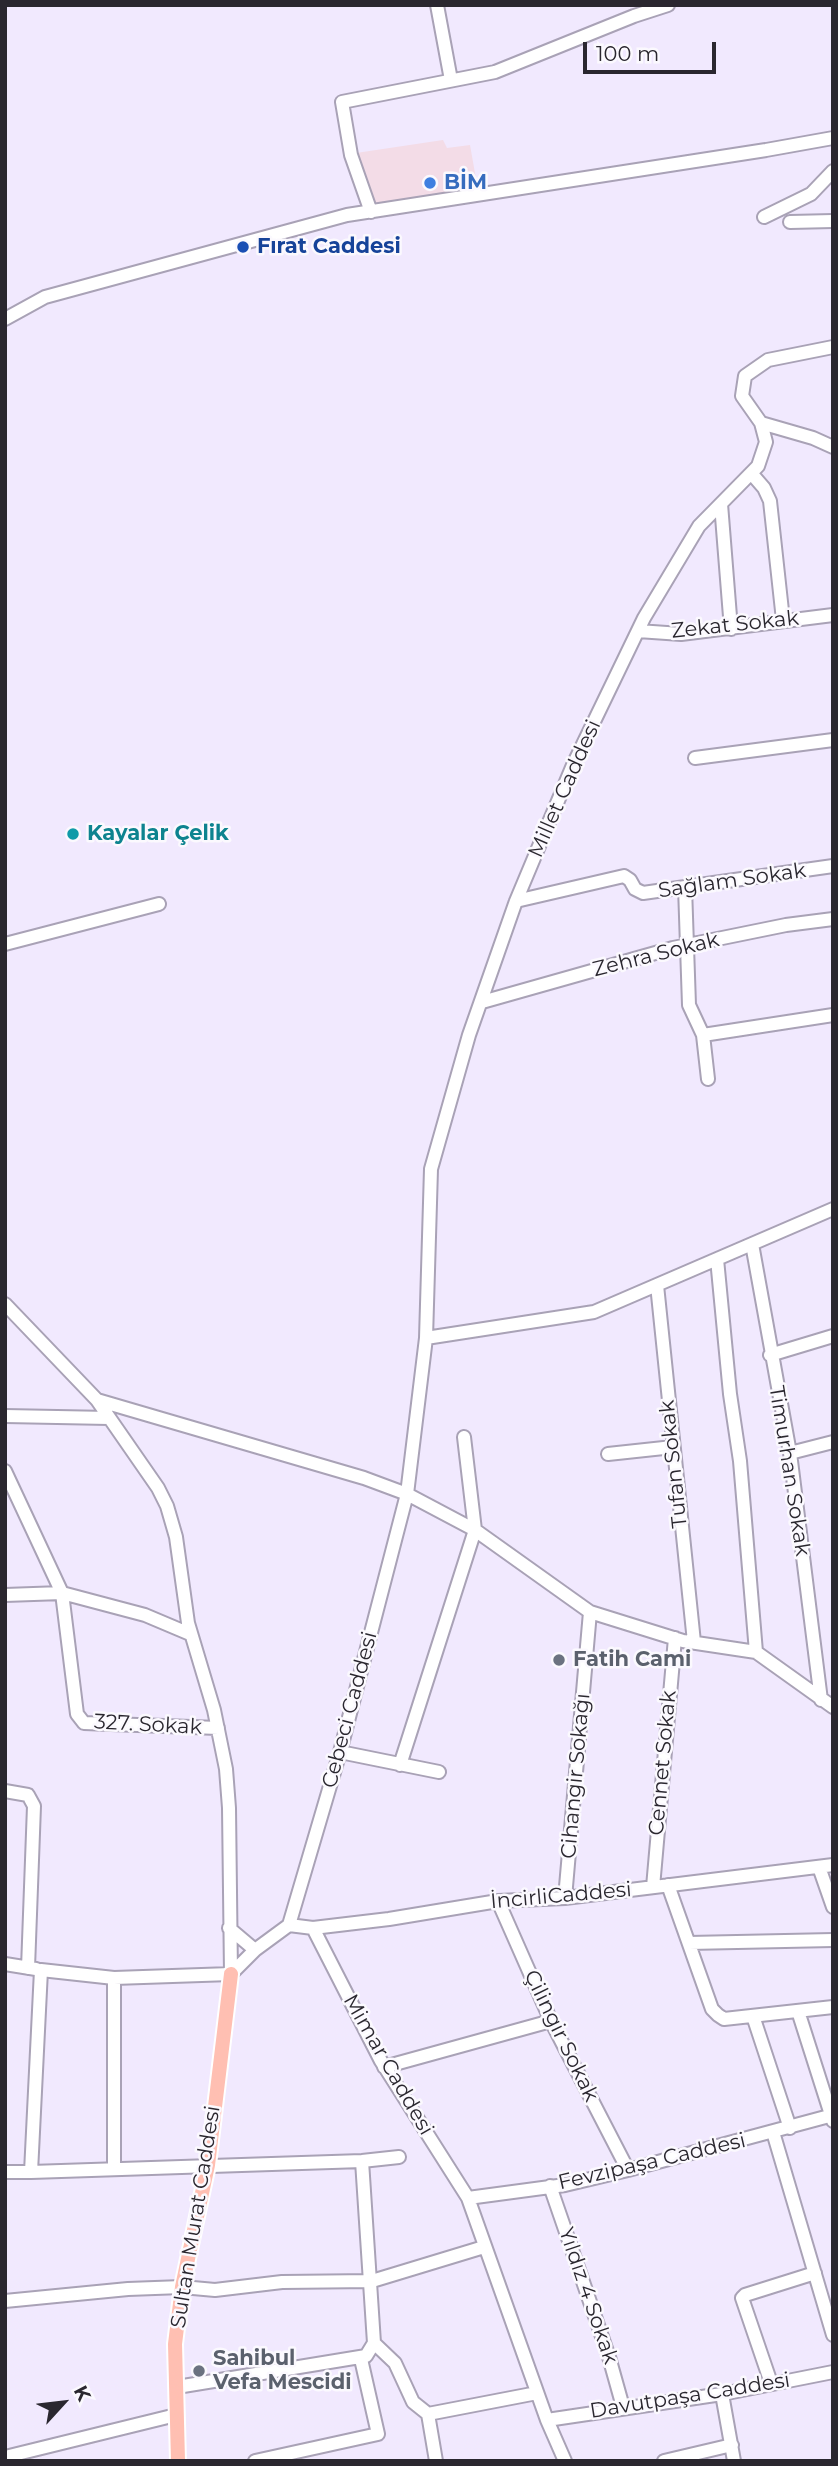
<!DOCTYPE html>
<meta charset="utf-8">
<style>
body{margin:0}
#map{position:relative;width:838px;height:2466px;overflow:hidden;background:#f1e9fe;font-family:Montserrat,sans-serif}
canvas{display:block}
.frame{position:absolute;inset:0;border:7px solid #2a272f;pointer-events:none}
.north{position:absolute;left:28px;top:2368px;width:70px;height:70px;-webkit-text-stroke:5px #fbf9fe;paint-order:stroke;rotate:63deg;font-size:19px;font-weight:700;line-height:28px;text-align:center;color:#2a272f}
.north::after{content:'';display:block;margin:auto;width:24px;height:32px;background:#2a272f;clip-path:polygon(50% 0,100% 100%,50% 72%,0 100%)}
.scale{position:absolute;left:583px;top:42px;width:133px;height:32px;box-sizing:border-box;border:4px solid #2a272f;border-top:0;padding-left:9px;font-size:21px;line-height:24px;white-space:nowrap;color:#2a272f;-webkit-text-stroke:5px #fbf9fe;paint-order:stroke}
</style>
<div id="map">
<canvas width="838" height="2466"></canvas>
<div class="frame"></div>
<div class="north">K</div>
<div class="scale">100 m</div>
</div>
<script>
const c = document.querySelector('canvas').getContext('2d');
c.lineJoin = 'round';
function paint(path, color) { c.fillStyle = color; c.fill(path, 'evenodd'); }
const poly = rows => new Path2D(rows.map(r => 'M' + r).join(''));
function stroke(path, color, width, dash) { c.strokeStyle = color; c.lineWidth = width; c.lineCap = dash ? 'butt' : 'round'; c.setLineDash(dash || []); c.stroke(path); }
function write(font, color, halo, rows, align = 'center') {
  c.font = font + ' Montserrat,sans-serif'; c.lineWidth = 5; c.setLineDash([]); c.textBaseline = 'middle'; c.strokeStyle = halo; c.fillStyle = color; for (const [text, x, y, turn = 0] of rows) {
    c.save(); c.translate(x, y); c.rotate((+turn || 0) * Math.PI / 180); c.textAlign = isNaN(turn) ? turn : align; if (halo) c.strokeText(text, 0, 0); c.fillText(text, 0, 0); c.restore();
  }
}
paint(poly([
 [443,140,447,148,470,145,478,190,373,204,356,153]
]), '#f3dce7');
const minor = poly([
 [437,5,451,80],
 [371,212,351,155,342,102,495,72,634,16,668,5],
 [764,217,811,194,833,171],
 [790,222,833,221],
 [5,319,45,297,347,215,766,150,833,138],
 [761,423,813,438,833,447],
 [751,473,764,488,770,501,783,620],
 [721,504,731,629],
 [638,631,681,634,833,615],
 [695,758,833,740],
 [685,887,689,1005,703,1035,708,1079],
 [516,901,624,876,630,880,635,889,643,893,833,866],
 [5,944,159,904],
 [482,1002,673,948,786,925,833,919],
 [703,1035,833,1015],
 [752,1244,790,1453,821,1700],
 [717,1259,730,1394,740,1461,756,1652],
 [657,1285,694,1642],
 [5,1304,97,1400,158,1488,167,1506,176,1537,188,1623,214,1710,226,1769,229,1808,231,1974],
 [426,1338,594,1312,833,1209],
 [770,1355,833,1336],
 [97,1400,364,1478,407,1494,475,1530,590,1612,683,1641,756,1652,833,1707],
 [5,1416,109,1418],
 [790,1453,833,1442],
 [608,1454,673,1447],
 [5,1471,62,1593,77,1714,84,1723,218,1728],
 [5,1595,62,1593,145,1615,190,1634],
 [340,1752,439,1772],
 [400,1765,475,1530,464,1437],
 [5,1791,28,1795,34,1806,28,1968],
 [819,1867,833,1907],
 [668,1885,712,2009,718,2015,724,2019,833,2007],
 [653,1887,675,1638],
 [565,1898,590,1612],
 [498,1901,551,2021,628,2170],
 [289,1925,340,1752,407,1494,426,1338,431,1169,469,1035,516,901,573,765,644,618,699,526,758,466,766,442,761,423,742,396,745,376,768,360,833,347],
 [289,1925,313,1928,389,1919,498,1901,565,1898,833,1865],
 [229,1928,255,1950],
 [313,1928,381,2061,468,2198,547,2420,565,2461],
 [689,1943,833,1940],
 [5,1964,36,1969],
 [114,1978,41,1970,31,2172,362,2161,399,2157],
 [798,2011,833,2121],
 [753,2016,790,2128],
 [384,2067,551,2021],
 [773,2132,833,2335],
 [114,2169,114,1978,231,1974,255,1950,289,1925],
 [5,2172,31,2172],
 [550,2186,609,2357,623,2407],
 [468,2198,565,2185,628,2170,833,2115],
 [5,2301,128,2289,182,2287,215,2290,282,2282,372,2281,484,2247],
 [374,2343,395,2363,413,2402,428,2414,436,2461],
 [771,2383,742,2298,745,2295,815,2273],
 [177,2387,366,2356,374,2343,362,2161],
 [722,2394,734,2461],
 [428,2414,537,2393],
 [547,2420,722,2394,833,2372],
 [5,2457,176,2415],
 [255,2461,378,2434,361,2359],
 [664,2461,732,2445]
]);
const major = poly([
 [178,2461,175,2344,182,2287,208,2165,231,1974]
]);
stroke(minor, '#a9a2b6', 16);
stroke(major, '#fff', 18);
stroke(minor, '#fff', 12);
stroke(major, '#ffbfb2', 14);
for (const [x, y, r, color] of [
 [430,183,7,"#3f7fe0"],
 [243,247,7,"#1a4fb4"],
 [73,834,7,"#0f9aa8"],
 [559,1660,7,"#6b7280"],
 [199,2371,7,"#6b7280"]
]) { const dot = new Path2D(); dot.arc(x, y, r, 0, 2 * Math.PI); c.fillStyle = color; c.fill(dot); stroke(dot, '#fbf9fe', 2.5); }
write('bold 21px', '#366cbe', '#fbf9fe', [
 ["BİM",444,183]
], 'left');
write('bold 21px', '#164399', '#fbf9fe', [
 ["Fırat Caddesi",257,247]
], 'left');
write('21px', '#2a272f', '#fbf9fe', [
 ["Zekat Sokak",735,625,-6],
 ["Millet Caddesi",565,789,-66],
 ["Sağlam Sokak",732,881,-8],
 ["Zehra Sokak",656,955,-14],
 ["Tufan Sokak",674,1464,-96],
 ["Timurhan Sokak",789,1471,81],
 ["Cebeci Caddesi",350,1710,-75],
 ["327. Sokak",148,1725,3],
 ["Cennet Sokak",663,1763,-85],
 ["Cihangir Sokağı",576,1776,-85],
 ["İncirliCaddesi",561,1896,-5],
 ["Çilingir Sokak",561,2036,64],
 ["Mimar Caddesi",388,2065,60],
 ["Fevzipaşa Caddesi",652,2162,-13],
 ["Sultan Murat Caddesi",196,2217,-81],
 ["Yıldız 4 Sokak",588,2296,71],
 ["Davutpaşa Caddesi",690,2396,-9]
]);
write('bold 21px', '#0d838f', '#fbf9fe', [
 ["Kayalar Çelik",87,834]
], 'left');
write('bold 21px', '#5b616d', '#fbf9fe', [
 ["Fatih Cami",573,1660],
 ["Sahibul",213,2359],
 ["Vefa Mescidi",213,2383]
], 'left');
</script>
